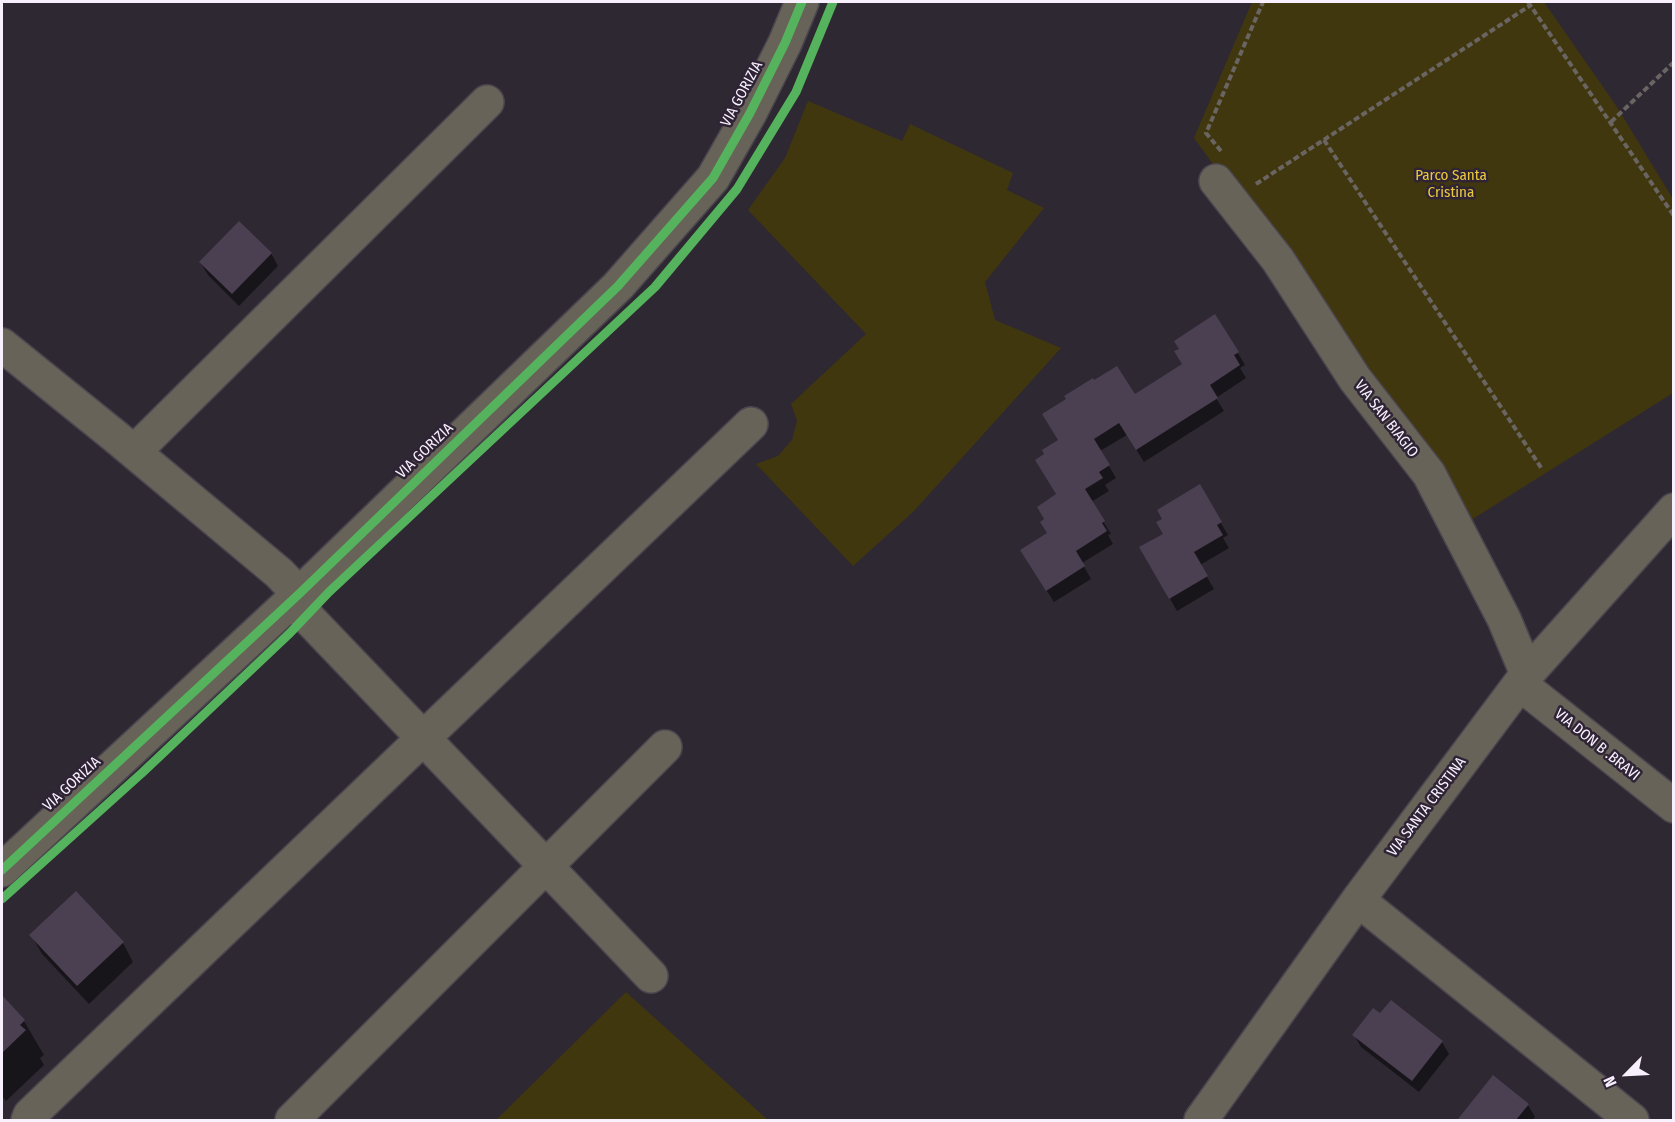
<!DOCTYPE html>
<style>
body{margin:0}
#map{position:relative;width:1675px;height:1122px;overflow:hidden;background:#2e2832;font-family:"Fira Sans Condensed",sans-serif}
canvas{display:block}
.frame{position:absolute;inset:0;border:3px solid #f8f1fd;pointer-events:none}
.north{position:absolute;left:1597px;top:1044px;width:60px;height:60px;-webkit-text-stroke:4px #2f2436;paint-order:stroke;rotate:246deg;font-size:16px;font-weight:700;line-height:24px;text-align:center;color:#f8f1fd}
.north::after{content:'';display:block;margin:auto;width:21px;height:27px;background:#f8f1fd;clip-path:polygon(50% 0,100% 100%,50% 72%,0 100%)}
</style>
<div id="map">
<canvas width="1675" height="1122"></canvas>
<div class="frame"></div>
<div class="north">N</div>
</div>
<script>
const c = document.querySelector('canvas').getContext('2d');
c.lineJoin = 'round';
function paint(path, color) { c.fillStyle = color; c.fill(path, 'evenodd'); }
const poly = rows => new Path2D(rows.map(r => 'M' + r).join(''));
function stroke(path, color, width, dash) { c.strokeStyle = color; c.lineWidth = width; c.lineCap = dash ? 'butt' : 'round'; c.setLineDash(dash || []); c.stroke(path); }
function write(font, color, halo, rows, align = 'center') {
  c.font = font + ' "Fira Sans Condensed",sans-serif'; c.lineWidth = 5; c.setLineDash([]); c.textBaseline = 'middle'; c.strokeStyle = halo; c.fillStyle = color; for (const [text, x, y, turn = 0] of rows) {
    c.save(); c.translate(x, y); c.rotate((+turn || 0) * Math.PI / 180); c.textAlign = isNaN(turn) ? turn : align; if (halo) c.strokeText(text, 0, 0); c.fillText(text, 0, 0); c.restore();
  }
}
paint(poly([
 [1252,2,1544,2,1617,107,1673,199,1673,393,1471,520,1194,138],
 [808,101,902,141,910,124,1013,173,1007,190,1044,208,985,282,995,320,1061,348,914,511,853,566,756,464,778,456,792,440,797,421,791,404,866,334,748,210,785,158],
 [626,992,768,1120,496,1120]
]), '#41370f');
paint(poly([
 [271,253,278,266,239,306,208,275,200,262],
 [1238,353,1245,365,1240,368,1246,378,1216,398,1224,411,1144,462,1127,435,1100,451,1116,478,1105,485,1109,491,1091,502,1111,534,1108,535,1113,544,1082,563,1091,579,1054,602,1029,563,1048,534,1046,520,1057,495,1044,473,1135,396],
 [1199,486,1228,535,1223,538,1229,548,1200,565,1214,589,1177,611,1141,548,1165,534,1164,519],
 [76,893,123,943,133,962,89,1004,42,954,31,935],
 [2,997,24,1021,44,1055,40,1058,44,1065,6,1101,2,1096],
 [1354,1035,1442,1042,1449,1054,1419,1092,1361,1047],
 [1528,1105,1535,1117,1532,1120,1460,1119]
]), '#0007');
paint(poly([
 [239,221,272,253,232,294,199,262],
 [1215,314,1239,352,1234,355,1240,365,1210,385,1218,398,1136,450,1119,423,1094,439,1110,465,1099,472,1103,478,1085,489,1105,521,1102,523,1107,531,1076,551,1085,566,1046,591,1020,550,1047,533,1040,522,1044,519,1037,507,1056,494,1035,460,1044,454,1042,450,1058,440,1042,414,1066,399,1064,396,1093,378,1094,380,1117,366,1135,394,1182,364,1174,351,1179,349,1174,341],
 [1200,484,1222,522,1217,525,1223,535,1194,552,1208,576,1169,599,1139,547,1163,534,1156,522,1162,519,1157,510],
 [76,891,124,942,77,986,29,935],
 [2,995,25,1020,20,1025,26,1030,2,1053],
 [1391,1000,1443,1041,1412,1081,1352,1035,1373,1008,1380,1013],
 [1493,1075,1529,1104,1516,1120,1460,1120,1458,1119]
]), '#4b3f52');
const minor = poly([
 [1216,181,1278,260,1355,379,1429,474,1504,619,1527,674],
 [2,345,116,437,279,573,299,594],
 [134,452,487,102],
 [292,601,651,976],
 [1520,684,1674,806],
 [1358,900,1632,1120],
 [28,1120,30,1115,751,424],
 [292,1120,665,747],
 [1201,1120,1358,900,1527,674,1674,510]
]);
const tertiary = poly([
 [2,870,299,594,618,286,713,178,750,113,785,43,802,2]
]);
stroke(minor, '#4a454e', 36);
stroke(tertiary, '#4a454e', 36);
stroke(poly([
 [1528,2,1674,216],
 [1611,122,1674,62],
 [1324,140,1542,469],
 [1221,151,1206,133,1263,2],
 [1256,184,1531,5]
]), '#6a6562', 4, [6, 3]);
stroke(minor, '#676358', 33);
stroke(tertiary, '#676358', 33);
stroke(poly([
 [2,870,299,594,618,286,713,178,750,113,785,43,802,2],
 [2,899,143,772,290,633,329,592,655,287,737,189,796,92,833,2]
]), '#56b35d', 9);
write('15px', '#f8f1fd', '#2f2436', [
 ["VIA GORIZIA",742,94,-62],
 ["VIA SAN BIAGIO",1386,419,52],
 ["VIA GORIZIA",425,451,-44],
 ["VIA DON B .BRAVI",1597,745,39],
 ["VIA GORIZIA",72,784,-43],
 ["VIA SANTA CRISTINA",1427,807,-53]
]);
write('15px', '#ebc93a', '#2f2436', [
 ["Parco Santa",1451,176],
 ["Cristina",1451,193]
]);
</script>
